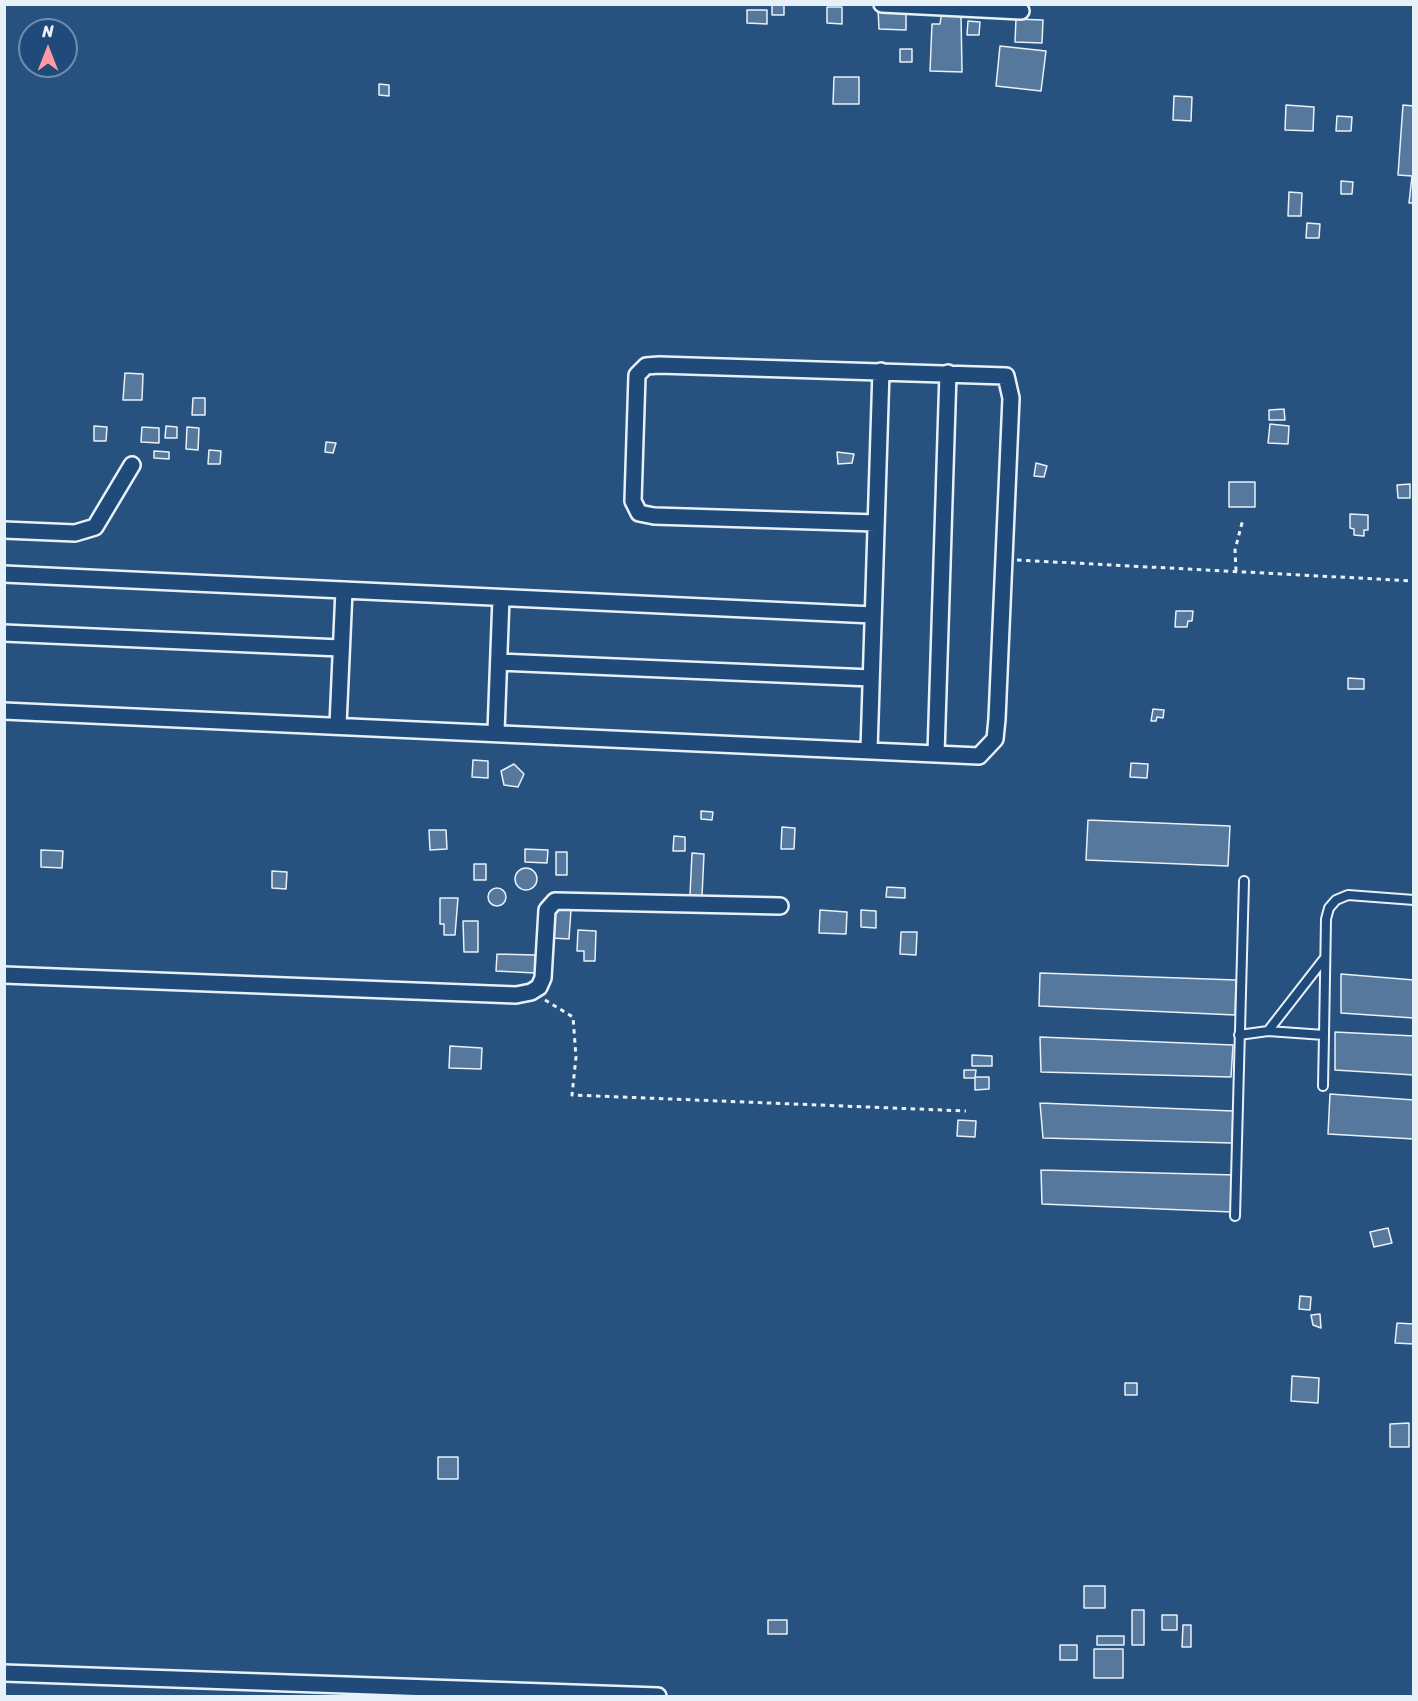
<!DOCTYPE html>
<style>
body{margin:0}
#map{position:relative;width:1418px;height:1701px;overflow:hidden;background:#27517f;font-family:Sriracha,sans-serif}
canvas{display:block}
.frame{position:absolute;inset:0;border:6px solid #e8f1f8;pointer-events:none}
.north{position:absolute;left:18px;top:18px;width:60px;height:60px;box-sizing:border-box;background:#1f4a7a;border:2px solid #6f8dac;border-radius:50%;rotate:0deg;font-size:16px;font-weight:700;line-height:24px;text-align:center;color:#e8f1f8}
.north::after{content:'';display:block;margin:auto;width:21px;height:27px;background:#ff9aa2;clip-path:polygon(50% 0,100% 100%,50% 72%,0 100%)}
</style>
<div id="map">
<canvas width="1418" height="1701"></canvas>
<div class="frame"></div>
<div class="north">N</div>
</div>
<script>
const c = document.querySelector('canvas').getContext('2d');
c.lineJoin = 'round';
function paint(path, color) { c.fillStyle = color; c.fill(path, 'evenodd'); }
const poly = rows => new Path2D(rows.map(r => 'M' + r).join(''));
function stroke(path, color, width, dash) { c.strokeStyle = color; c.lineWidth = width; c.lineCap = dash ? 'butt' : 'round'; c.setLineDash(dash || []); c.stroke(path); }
const building = poly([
 [772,4,784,5,784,15,772,15,772,4],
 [827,7,842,7,842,24,827,23,827,7],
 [878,9,906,10,906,30,879,29,878,9],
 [747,10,767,10,767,24,747,23,747,10],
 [942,11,961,13,962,72,930,71,932,24,940,24,942,11],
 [1016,19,1043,20,1042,43,1015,42,1016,19],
 [968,21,980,22,979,35,967,35,968,21],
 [1000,46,1046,51,1041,91,996,86,1000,46],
 [900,49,912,49,912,62,900,62,900,49],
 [834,77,859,77,859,104,833,104,834,77],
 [379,84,389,85,389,96,379,95,379,84],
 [1174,96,1192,97,1191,121,1173,120,1174,96],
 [1286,105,1314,107,1313,131,1285,130,1286,105],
 [1403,105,1414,106,1414,203,1409,203,1412,176,1398,175,1403,105],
 [1337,116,1352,117,1351,131,1336,131,1337,116],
 [1341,181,1353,182,1352,194,1341,194,1341,181],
 [1289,192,1302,193,1301,216,1288,216,1289,192],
 [1307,223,1320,224,1319,238,1306,238,1307,223],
 [125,373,143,374,142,400,123,400,125,373],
 [193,398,205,398,205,415,192,415,193,398],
 [1284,409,1285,420,1269,420,1269,410,1284,409],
 [1270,424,1289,426,1288,444,1268,443,1270,424],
 [94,426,107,427,106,441,94,441,94,426],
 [166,426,177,427,177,438,165,438,166,426],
 [142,427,159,428,159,443,141,442,142,427],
 [187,427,199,428,198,450,186,449,187,427],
 [326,442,336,443,333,453,325,452,326,442],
 [209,450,221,451,220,464,208,464,209,450],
 [154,451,169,452,169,459,154,458,154,451],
 [837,452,854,454,852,463,838,464,837,452],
 [1036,463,1047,466,1044,477,1034,476,1036,463],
 [1229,482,1255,482,1255,507,1229,507,1229,482],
 [1410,484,1410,498,1398,498,1397,485,1410,484],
 [1350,514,1368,515,1368,530,1364,530,1364,536,1354,535,1354,529,1350,528,1350,514],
 [1176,611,1193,611,1192,621,1188,621,1187,627,1175,627,1176,611],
 [1348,678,1364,679,1364,689,1348,689,1348,678],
 [1153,709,1164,710,1163,718,1157,717,1156,721,1151,721,1153,709],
 [473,760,488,761,488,778,472,777,473,760],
 [1131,763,1148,764,1147,778,1130,777,1131,763],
 [514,764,524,774,518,787,504,785,501,771,514,764],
 [701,811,713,812,712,820,701,819,701,811],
 [1088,820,1230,826,1228,866,1086,860,1088,820],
 [782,827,795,828,794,849,781,849,782,827],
 [429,830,446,830,447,849,430,850,429,830],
 [674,836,685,837,685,851,673,851,674,836],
 [525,849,548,850,547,863,525,862,525,849],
 [41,850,63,851,62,868,41,867,41,850],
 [556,852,567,852,567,875,556,875,556,852],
 [692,853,704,854,702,896,690,895,692,853],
 [474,864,486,864,486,880,474,880,474,864],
 '515 879a11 11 0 1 1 22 0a11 11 0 1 1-22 0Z',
 [272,871,287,872,286,889,272,888,272,871],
 [887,887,905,888,905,898,886,897,887,887],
 '488 897a9 9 0 1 1 18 0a9 9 0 1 1-18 0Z',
 [440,898,458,898,455,935,444,935,444,924,440,924,440,898],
 [552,908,571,909,569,939,551,938,552,908],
 [820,910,847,912,846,934,819,933,820,910],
 [861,910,876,911,876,928,861,927,861,910],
 [463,921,478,921,478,952,464,952,463,921],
 [578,930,596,931,595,961,584,961,584,951,577,951,578,930],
 [901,932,917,932,916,955,900,954,901,932],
 [497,954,535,955,535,973,496,971,497,954],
 [1040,973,1236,980,1235,1015,1039,1006,1040,973],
 [1341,974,1414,980,1414,1018,1341,1013,1341,974],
 [1335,1032,1414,1036,1414,1075,1335,1070,1335,1032],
 [1040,1037,1233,1045,1231,1077,1041,1072,1040,1037],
 [450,1046,482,1048,481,1069,449,1068,450,1046],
 [972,1055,992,1056,992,1066,972,1066,972,1055],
 [964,1070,976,1070,975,1078,964,1078,964,1070],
 [975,1077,989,1077,989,1089,975,1090,975,1077],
 [1330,1094,1414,1100,1414,1139,1328,1134,1330,1094],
 [1040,1103,1233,1111,1232,1143,1043,1138,1040,1103],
 [958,1120,976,1121,975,1137,957,1136,958,1120],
 [1041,1170,1236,1175,1232,1212,1042,1204,1041,1170],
 [1388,1228,1392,1243,1374,1247,1370,1232,1388,1228],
 [1300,1296,1311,1297,1310,1310,1299,1309,1300,1296],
 [1320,1314,1321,1328,1313,1325,1311,1315,1320,1314],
 [1397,1323,1414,1324,1414,1344,1395,1343,1397,1323],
 [1292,1376,1319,1378,1318,1403,1291,1401,1292,1376],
 [1125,1383,1137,1383,1137,1395,1125,1395,1125,1383],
 [1409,1423,1409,1447,1390,1447,1390,1424,1409,1423],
 [438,1457,458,1457,458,1479,438,1479,438,1457],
 [1084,1586,1105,1586,1105,1608,1084,1608,1084,1586],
 [1132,1610,1144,1610,1144,1645,1132,1645,1132,1610],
 [1162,1615,1177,1615,1177,1630,1162,1630,1162,1615],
 [768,1620,787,1620,787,1634,768,1634,768,1620],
 [1183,1625,1191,1625,1191,1647,1182,1647,1183,1625],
 [1097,1636,1124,1636,1124,1645,1097,1645,1097,1636],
 [1060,1645,1077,1645,1077,1660,1060,1660,1060,1645],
 [1094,1649,1123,1649,1123,1678,1094,1678,1094,1649]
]);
paint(building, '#57789d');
stroke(building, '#e8f1f8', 1.5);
const lane = poly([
 [1268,1031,1324,1035,1326,919,1329,908,1336,900,1348,895,1414,900],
 [1239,1035,1268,1031,1324,959],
 [1323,1086,1324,1035],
 [1235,1216,1244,881]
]);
const street = poly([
 [882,4,1021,11],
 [4,530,75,533,95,527,132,465],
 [4,574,873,615],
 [4,633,340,648],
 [499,662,871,678],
 [4,711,979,756,995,739,997,719,1011,398,1006,376,659,365,646,366,637,375,633,501,639,513,654,516,876,523],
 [338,725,344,590],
 [496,732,501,598],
 [869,750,881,371],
 [936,754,948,373],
 [4,975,516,995,531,992,539,987,543,978,547,910,555,901,780,906],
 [4,1673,658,1696]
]);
stroke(lane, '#e8f1f8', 12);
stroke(street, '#e8f1f8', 20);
stroke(poly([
 [1017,560,1414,581],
 [1236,571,1235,550,1243,519],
 [545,1000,573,1017,576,1057,572,1095,966,1111]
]), '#e8f1f8', 3, [4.5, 4.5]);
stroke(lane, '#1f4a7a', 8);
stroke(street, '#1f4a7a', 15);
</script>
